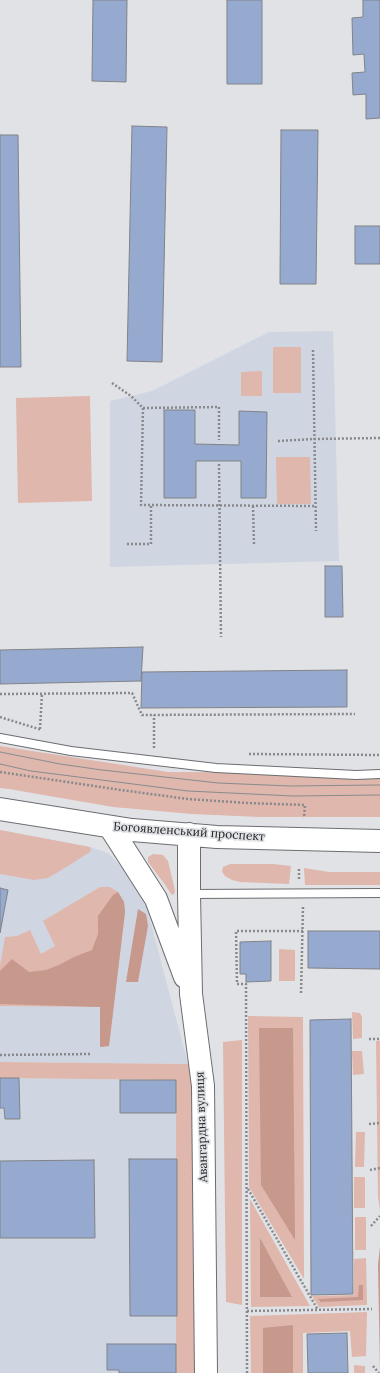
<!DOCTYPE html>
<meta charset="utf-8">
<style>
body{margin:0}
canvas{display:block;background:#e0e2e6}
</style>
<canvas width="380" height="1373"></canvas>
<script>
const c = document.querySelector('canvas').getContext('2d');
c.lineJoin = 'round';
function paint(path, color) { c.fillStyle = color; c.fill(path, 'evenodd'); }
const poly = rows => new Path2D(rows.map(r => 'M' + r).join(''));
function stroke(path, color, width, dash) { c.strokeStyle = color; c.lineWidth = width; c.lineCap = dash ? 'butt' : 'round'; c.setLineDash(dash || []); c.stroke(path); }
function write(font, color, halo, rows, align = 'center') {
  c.font = font + ' Lora,serif'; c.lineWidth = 3.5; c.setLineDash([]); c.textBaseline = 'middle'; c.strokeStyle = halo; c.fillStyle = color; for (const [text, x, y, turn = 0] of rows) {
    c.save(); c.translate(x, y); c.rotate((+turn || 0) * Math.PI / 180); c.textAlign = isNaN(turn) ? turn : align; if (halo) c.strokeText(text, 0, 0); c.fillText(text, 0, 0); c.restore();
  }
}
paint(poly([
 [333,331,339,561,110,567,110,401,152,391,269,332],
 [0,830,90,847,108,853,126,872,147,908,188,1064,0,1062],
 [0,1078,176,1080,176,1373,0,1373]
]), '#d0d6e1');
paint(poly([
 [273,347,301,347,301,393,273,393],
 [262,371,262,396,241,396,241,372],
 [90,396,92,501,18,503,16,398],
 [276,457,310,457,311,504,277,504],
 [0,746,168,772,380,773,380,817,260,817,192,814,113,807,9,789,0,788],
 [0,830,90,847,91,851,73,863,48,878,34,880,0,874],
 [153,854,163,855,168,861,174,886,175,892,173,895,171,894,166,886,148,862,148,857],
 [230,864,273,864,291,866,289,884,240,882,232,880,225,876,222,872,223,867],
 [304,868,329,872,380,872,380,885,305,885],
 [100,887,110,887,118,892,124,902,125,912,109,1046,100,1047,100,1007,0,1006,0,966,5,937,17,936,30,930,41,954,55,946,43,921],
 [279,949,295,950,295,981,279,981],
 [352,1012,360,1013,362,1017,362,1038,353,1039],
 [248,1016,303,1017,304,1279,249,1187],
 [242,1040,242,1305,226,1302,223,1042],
 [376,1041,380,1041,380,1210,378,1197],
 [352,1051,362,1051,364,1074,353,1075],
 [0,1062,188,1064,194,1086,196,1373,176,1373,176,1080,0,1078],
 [356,1132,365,1132,364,1167,355,1167],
 [354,1177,365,1177,365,1208,354,1208],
 [250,1199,310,1306,251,1307],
 [355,1217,366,1217,366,1250,355,1250],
 [366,1258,367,1305,319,1307,312,1296,354,1295,354,1259],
 [367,1312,366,1356,352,1357,350,1331,303,1333,303,1373,251,1373,250,1316],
 [354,1365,365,1366,365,1373,354,1373]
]), '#dfb7ad');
paint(poly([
 [118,892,124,902,125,912,109,1046,100,1047,100,1007,0,1004,0,971,12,959,29,972,46,970,59,965,74,957,92,950,98,934,98,916,113,895],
 [138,909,146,914,148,926,138,982,126,982],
 [259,1028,293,1028,295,1240,261,1185],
 [260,1238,292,1297,260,1297],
 [380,1246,380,1372,378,1265],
 [359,1285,363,1285,363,1300,321,1302,318,1299,358,1297],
 [293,1325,293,1373,263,1373,263,1328]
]), '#c7988c');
const building = poly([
 [93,0,127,0,126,82,92,81,93,0],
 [227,0,262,0,262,84,227,84,227,0],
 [363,0,380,0,380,118,366,119,366,94,353,95,352,73,365,72,364,54,353,55,352,18,363,17,363,0],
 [132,126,167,127,162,362,127,361,132,126],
 [281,130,318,130,316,284,280,284,281,130],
 [0,135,18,135,21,367,0,367,0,135],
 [355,226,380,226,380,264,355,264,355,226],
 [164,410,195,410,195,444,239,445,239,411,267,412,266,498,241,498,241,461,196,461,196,498,164,498,164,410],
 [325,566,342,566,343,617,325,617,325,566],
 [143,647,141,681,0,684,0,650,143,647],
 [347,670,347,707,141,708,142,672,347,670],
 [0,888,8,890,0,933,0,888],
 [308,931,380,931,380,969,308,968,308,931],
 [271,941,271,981,246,982,246,974,240,974,240,942,271,941],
 [351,1019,353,1294,311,1295,310,1020,351,1019],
 [0,1078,19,1078,20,1119,5,1119,4,1108,0,1108,0,1078],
 [120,1080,176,1080,176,1113,120,1113,120,1080],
 [129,1159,177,1159,177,1316,130,1316,129,1159],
 [94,1160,95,1238,0,1238,0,1161,94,1160],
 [347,1333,348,1373,308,1373,307,1334,347,1333],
 [107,1344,176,1344,176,1373,119,1373,119,1370,107,1370,107,1344]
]);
paint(building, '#96a9cf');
stroke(building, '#818387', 1);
const lane = poly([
 [0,738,71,751,216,768,356,775,380,774],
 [189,894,380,893]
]);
const secondary = poly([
 [0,809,132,830,217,837,380,841],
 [110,827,156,899,185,977],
 [189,834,189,894,191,994,203,1086,206,1373]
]);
stroke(lane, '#6b6d71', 10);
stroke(secondary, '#6b6d71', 24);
stroke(poly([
 [313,350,316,531],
 [112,383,131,396,143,408,219,407,219,440],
 [143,408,141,505,315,506],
 [278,441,314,439,380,438],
 [219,464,221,637],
 [253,506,254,545],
 [127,544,151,544,151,505],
 [0,694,132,693,142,715,355,714],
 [0,717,42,730],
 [40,729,42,693],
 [154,748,154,715],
 [249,754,380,755],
 [0,772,121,790,188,799,247,803,305,805,304,818],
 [299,879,299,867],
 [301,993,303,907],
 [369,1039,380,1039],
 [0,1055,90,1054],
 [369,1124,380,1123],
 [370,1170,380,1168],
 [248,1189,318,1310],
 [371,1226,380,1216],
 [247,1311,372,1309],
 [373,1366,379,1373],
 [247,1373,246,984,237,984,236,931,303,931]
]), '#88898c', 2.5, [2, 2]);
stroke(lane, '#fff', 8);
stroke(secondary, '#fff', 22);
stroke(poly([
 [0,752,60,764,102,770,218,783,290,786,380,785],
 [0,764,31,771,188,791,293,796,380,795]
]), '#898b8d', 1);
write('12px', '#232425', '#e0e2e6', [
 ["Богоявленський проспект",189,832,4],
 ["Авангардна вулиця",202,1127,-92]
]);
</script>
